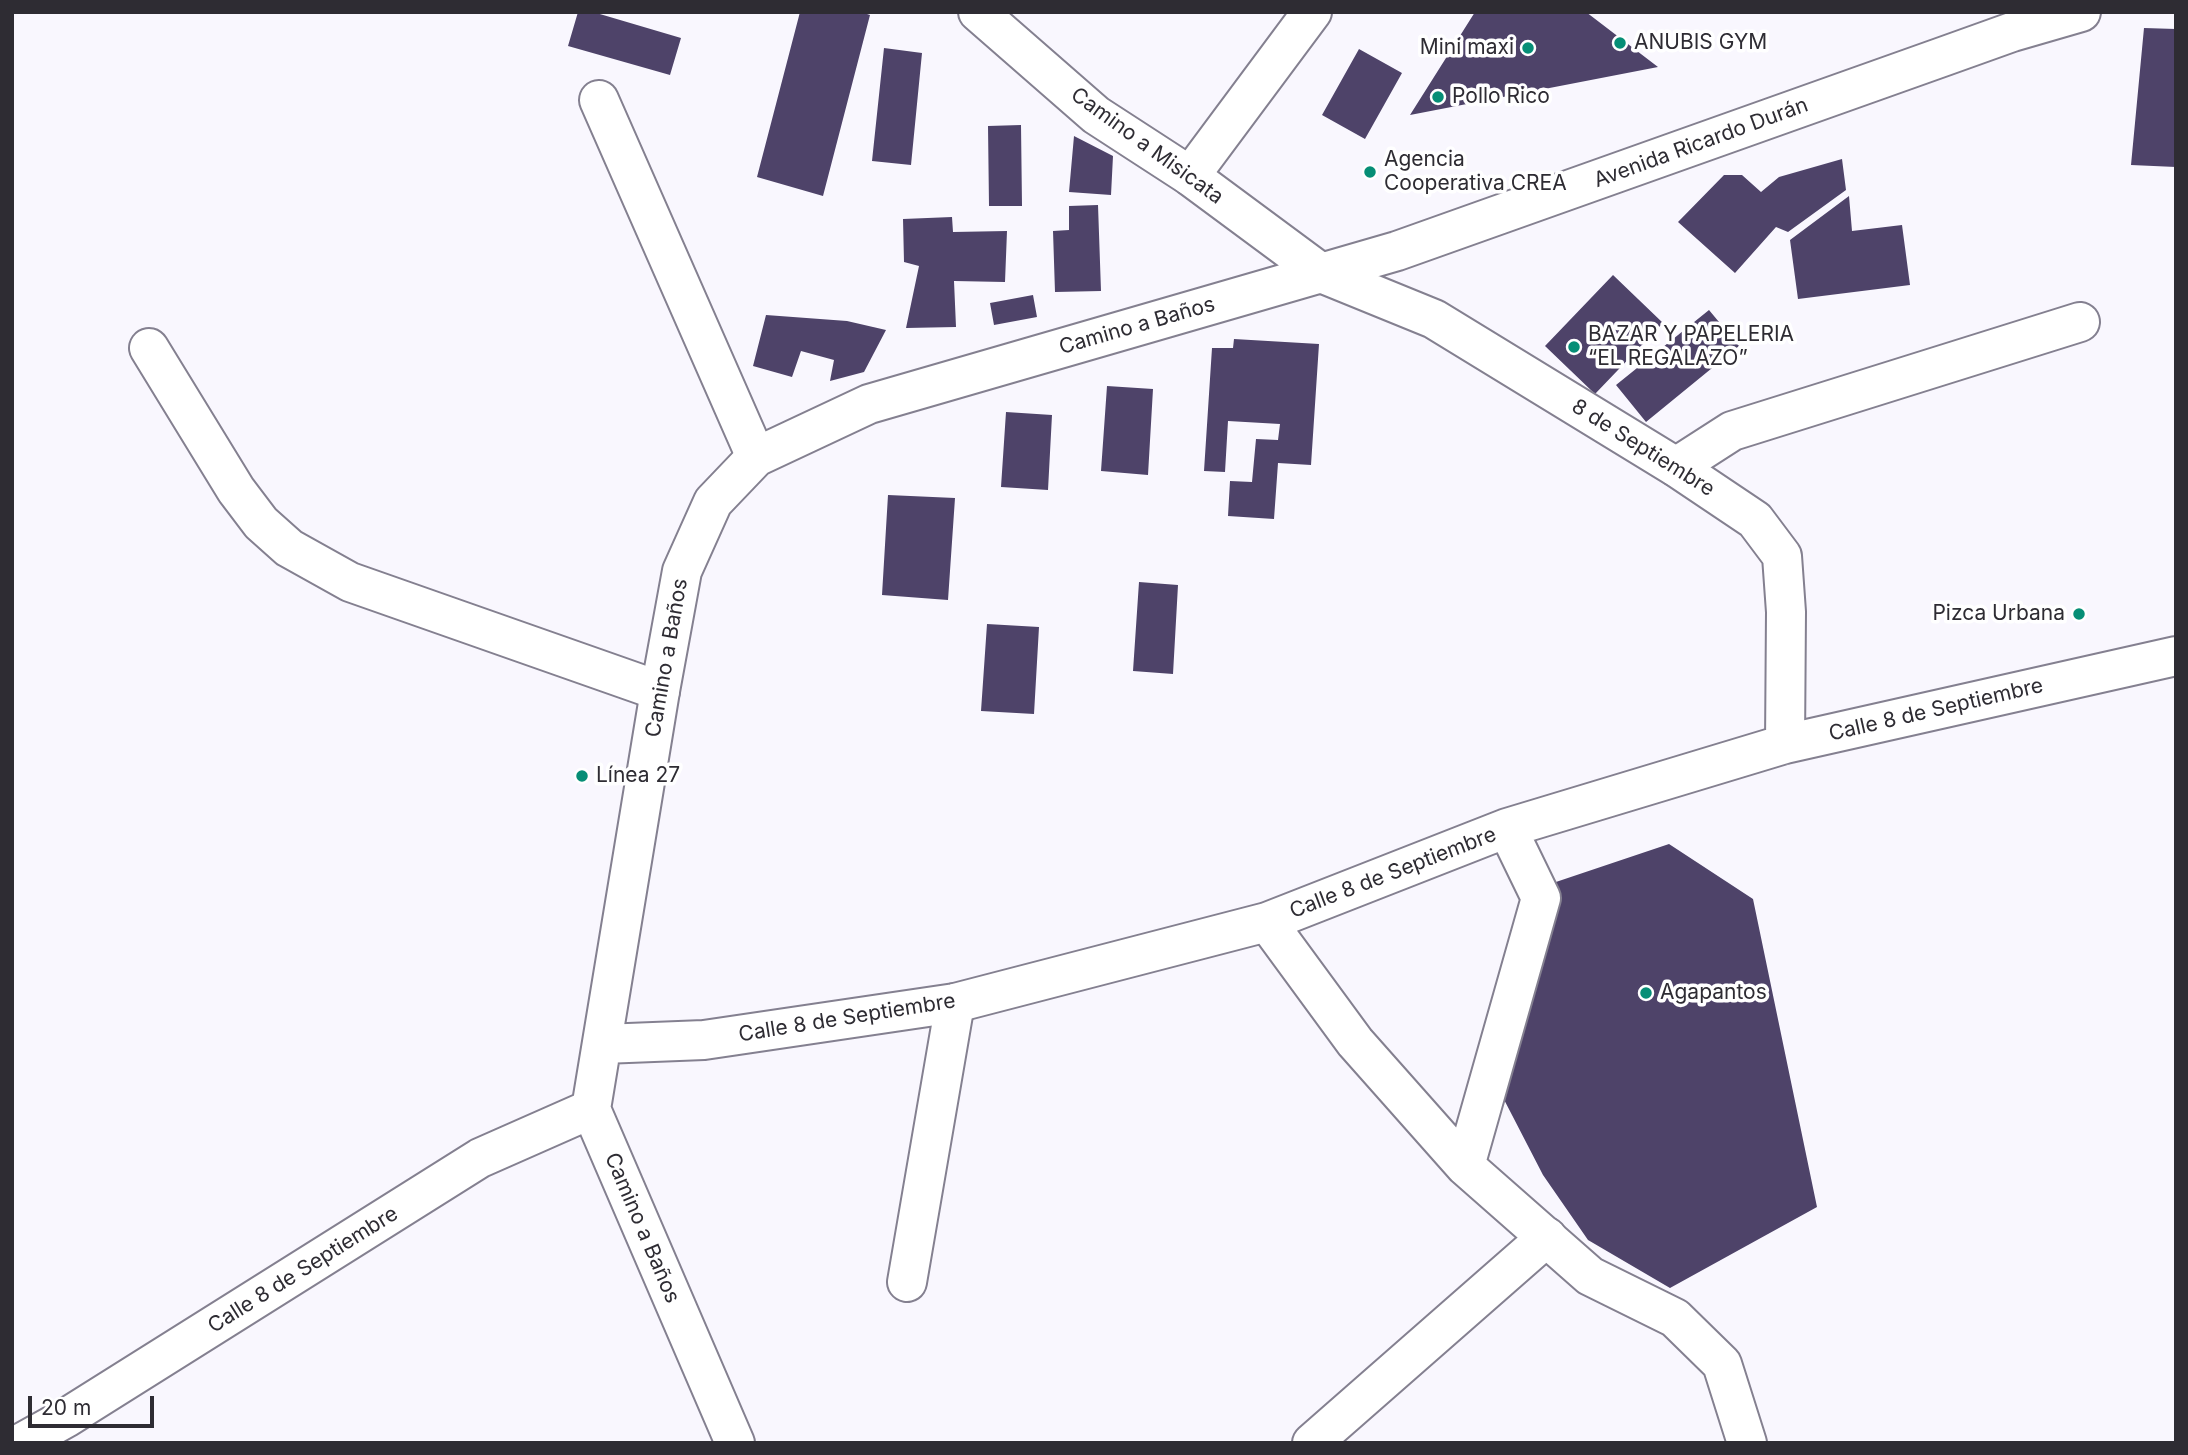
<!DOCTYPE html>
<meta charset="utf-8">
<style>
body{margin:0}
#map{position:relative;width:2188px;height:1455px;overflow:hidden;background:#f9f7fe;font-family:Inter,sans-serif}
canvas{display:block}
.frame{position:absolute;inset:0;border:14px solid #2e2c33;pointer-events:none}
.scale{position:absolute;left:28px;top:1396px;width:126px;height:32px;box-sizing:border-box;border:4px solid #2e2c33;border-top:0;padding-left:9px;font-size:21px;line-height:24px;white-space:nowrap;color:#2e2c33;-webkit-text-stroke:5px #fff;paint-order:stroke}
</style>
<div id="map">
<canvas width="2188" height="1455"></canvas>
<div class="frame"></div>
<div class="scale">20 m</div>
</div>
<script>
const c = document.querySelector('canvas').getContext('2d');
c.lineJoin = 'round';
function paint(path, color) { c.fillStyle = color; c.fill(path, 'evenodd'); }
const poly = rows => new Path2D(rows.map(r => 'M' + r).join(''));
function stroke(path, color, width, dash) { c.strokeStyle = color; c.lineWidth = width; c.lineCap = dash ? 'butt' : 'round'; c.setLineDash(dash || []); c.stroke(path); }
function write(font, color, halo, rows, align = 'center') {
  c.font = font + ' Inter,sans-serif'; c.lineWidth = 7; c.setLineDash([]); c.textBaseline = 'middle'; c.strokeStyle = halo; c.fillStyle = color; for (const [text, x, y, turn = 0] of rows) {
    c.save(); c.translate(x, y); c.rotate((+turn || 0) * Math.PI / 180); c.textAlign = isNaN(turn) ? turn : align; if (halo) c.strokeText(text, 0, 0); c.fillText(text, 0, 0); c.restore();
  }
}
paint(poly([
 [578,12,593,12,681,38,670,75,568,46],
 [800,12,861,12,870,15,823,196,757,177],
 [1475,12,1586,12,1658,67,1410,115],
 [2144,28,2176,29,2176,167,2131,165],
 [884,48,922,53,911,165,872,161],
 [1359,49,1402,73,1365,139,1322,115],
 [1021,125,1022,206,989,206,988,126],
 [1074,136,1113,156,1111,195,1069,192],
 [1842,159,1846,190,1788,232,1776,227,1735,273,1678,222,1724,175,1742,175,1761,192,1779,177],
 [1849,196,1852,231,1902,225,1910,285,1798,299,1790,240],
 [1098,205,1101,291,1055,292,1053,231,1069,230,1069,206],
 [952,217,953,232,1007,231,1005,282,954,281,956,327,906,328,919,266,904,262,903,219],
 [1613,275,1663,323,1595,394,1545,346],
 [1033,295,1037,317,994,325,990,303],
 [1709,310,1739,346,1646,422,1616,385],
 [766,315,847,321,886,330,864,372,830,381,834,360,801,351,792,377,753,366],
 [1234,339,1319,344,1311,465,1278,463,1274,519,1228,516,1230,481,1252,482,1256,439,1278,440,1280,424,1228,421,1225,472,1204,471,1212,348,1233,348],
 [1107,386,1153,389,1148,475,1101,471],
 [1006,412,1052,415,1048,490,1001,487],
 [888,495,955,498,948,600,882,595],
 [1139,582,1178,585,1173,674,1133,671],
 [987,624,1039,627,1034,714,981,711],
 [1669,844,1753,899,1817,1207,1670,1288,1588,1240,1543,1175,1497,1086,1544,886]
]), '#4e4369');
const minor = poly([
 [599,100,756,457],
 [1190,176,1312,12],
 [149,348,236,490,261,523,289,548,350,582,660,691],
 [1676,467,1732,431,2080,322],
 [907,1282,955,1003],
 [1312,1443,1547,1237]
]);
const tertiary = poly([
 [978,12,1096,115,1190,176,1321,273,1434,319,1676,467,1755,520,1782,556,1786,612,1785,744],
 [1267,922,1355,1042,1465,1166,1590,1276,1675,1318,1722,1364,1747,1443],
 [603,1044,704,1040,955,1003,1267,922,1507,828,1785,744,2176,656],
 [1465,1166,1541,898,1507,828],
 [21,1443,66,1418,480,1158,591,1109],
 [735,1443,591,1109,660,691,682,571,713,502,756,457,869,404,1397,251,1945,56,2012,32,2081,12]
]);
stroke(minor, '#848090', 42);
stroke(tertiary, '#848090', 42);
stroke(minor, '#fff', 38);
stroke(tertiary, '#fff', 38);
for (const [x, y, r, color] of [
 [1620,43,7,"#068e76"],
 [1528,48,7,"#068e76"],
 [1438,97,7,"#068e76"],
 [1370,172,7,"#068e76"],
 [1574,347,7,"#068e76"],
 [2079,614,7,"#068e76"],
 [582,776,7,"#068e76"],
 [1646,993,7,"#068e76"]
]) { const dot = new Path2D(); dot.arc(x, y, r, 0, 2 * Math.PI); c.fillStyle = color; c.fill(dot); stroke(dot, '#fff', 2.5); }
write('21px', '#2e2c33', '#fff', [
 ["ANUBIS GYM",1634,43],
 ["Mini maxi",1514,48,"right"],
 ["Pollo Rico",1452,97],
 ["Agencia",1384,160],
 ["Cooperativa CREA",1384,184],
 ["BAZAR Y PAPELERIA",1588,335],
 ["“EL REGALAZO”",1588,359],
 ["Pizca Urbana",2065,614,"right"],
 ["Línea 27",596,776],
 ["Agapantos",1660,993]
], 'left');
write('21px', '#2e2c33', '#fff', [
 ["Avenida Ricardo Durán",1701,143,-20],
 ["Camino a Misicata",1147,146,36],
 ["Camino a Baños",1137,326,-16],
 ["8 de Septiembre",1643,448,32],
 ["Camino a Baños",667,658,-80],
 ["Calle 8 de Septiembre",1936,710,-13],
 ["Calle 8 de Septiembre",1393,873,-21],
 ["Calle 8 de Septiembre",847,1018,-9],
 ["Camino a Baños",642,1228,67],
 ["Calle 8 de Septiembre",303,1270,-32]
]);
</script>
